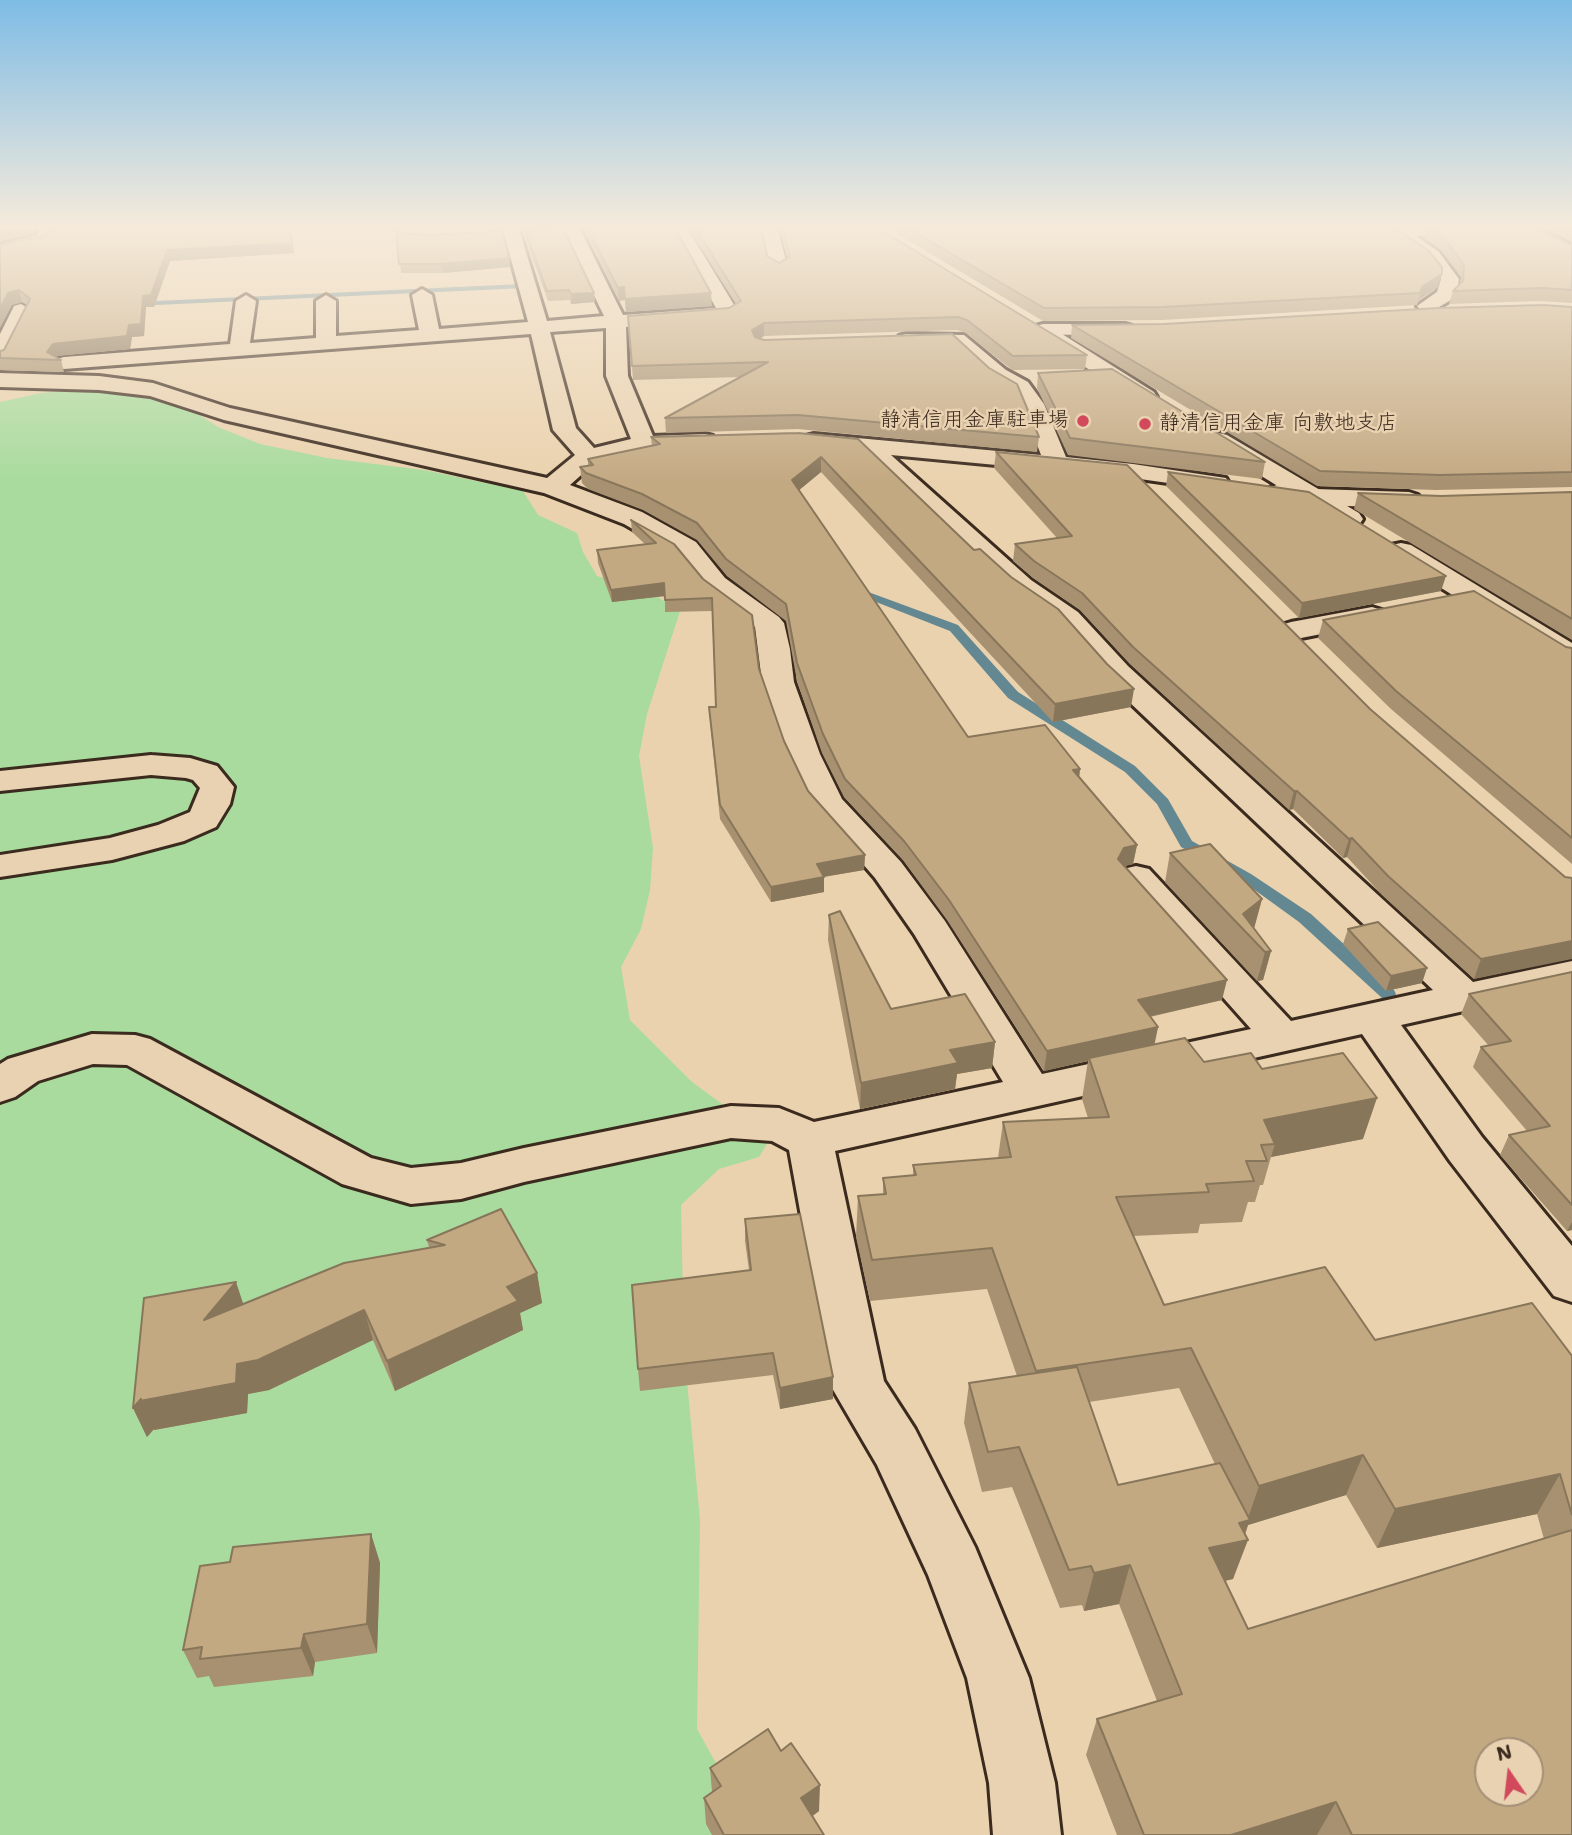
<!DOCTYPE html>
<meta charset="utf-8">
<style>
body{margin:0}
#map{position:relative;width:1572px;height:1835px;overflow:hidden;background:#ead2ae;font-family:"Shantell Sans",sans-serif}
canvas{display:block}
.north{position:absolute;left:1474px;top:1737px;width:70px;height:70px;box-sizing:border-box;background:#e9d2b1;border:2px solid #a38f76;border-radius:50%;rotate:346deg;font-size:19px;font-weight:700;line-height:28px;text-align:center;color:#3b2a1e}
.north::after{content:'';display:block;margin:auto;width:24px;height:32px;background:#d1495b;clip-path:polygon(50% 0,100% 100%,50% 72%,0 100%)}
</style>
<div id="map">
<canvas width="1572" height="1835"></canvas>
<div class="north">N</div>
</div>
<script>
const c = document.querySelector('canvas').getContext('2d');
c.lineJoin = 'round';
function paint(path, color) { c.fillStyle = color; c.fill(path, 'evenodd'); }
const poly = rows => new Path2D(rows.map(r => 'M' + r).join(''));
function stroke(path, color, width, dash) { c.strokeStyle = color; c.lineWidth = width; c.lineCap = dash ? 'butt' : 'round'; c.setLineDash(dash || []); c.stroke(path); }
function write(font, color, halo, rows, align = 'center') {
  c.font = font + ' "Shantell Sans","Klee One",sans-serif'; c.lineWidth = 5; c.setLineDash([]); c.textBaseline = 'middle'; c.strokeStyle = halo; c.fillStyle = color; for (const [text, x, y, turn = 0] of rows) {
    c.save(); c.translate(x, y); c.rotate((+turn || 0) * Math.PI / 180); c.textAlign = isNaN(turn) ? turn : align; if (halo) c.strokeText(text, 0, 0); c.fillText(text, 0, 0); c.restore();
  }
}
paint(poly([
 [97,389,162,399,189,408,218,427,260,444,327,458,424,470,523,491,538,515,577,533,583,552,597,576,648,591,680,611,647,714,639,756,653,848,650,890,641,929,621,967,630,1020,692,1082,770,1139,759,1157,719,1169,681,1205,684,1349,700,1520,697,1729,756,1835,0,1835,0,402,41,393]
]), '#a8db9d');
paint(poly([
 [522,284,525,288,135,306,131,304,135,302,522,284],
 [852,586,958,625,1018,692,1135,766,1168,799,1192,841,1251,874,1311,914,1394,990,1396,994,1394,998,1382,998,1299,922,1241,880,1181,847,1157,804,1125,772,1008,698,950,631,848,591,846,589,852,586]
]), '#648892');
const street = poly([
 [34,226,54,226,57,234,49,243,0,254,0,244,37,235,39,231,34,226],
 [502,226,518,226,547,321,604,316,562,229,565,226,577,226,580,229,623,315,716,308,670,226,686,226,739,313,729,319,626,327,628,376,653,436,705,434,713,436,717,441,713,446,705,448,644,450,597,461,570,485,642,512,696,542,725,578,779,617,784,623,790,649,794,682,820,754,842,799,901,862,945,921,1042,1074,1251,1029,1123,885,1117,877,1123,869,1136,866,1149,869,1291,1021,1433,990,1106,680,1058,624,1011,592,859,452,806,446,802,441,806,436,814,434,1041,455,1022,405,1012,392,990,380,952,345,899,344,896,340,899,336,906,334,964,335,1006,370,1028,382,1044,404,1066,457,1133,464,1226,478,1229,483,1226,488,1217,490,1133,478,891,455,1031,580,1078,612,1128,666,1473,982,1572,961,1572,987,1401,1025,1482,1137,1572,1246,1572,1302,1554,1296,1450,1161,1362,1034,835,1151,884,1381,915,1429,975,1547,1029,1678,1055,1783,1061,1835,993,1835,989,1783,967,1678,928,1575,877,1465,832,1388,789,1150,772,1141,731,1138,524,1182,461,1199,411,1204,342,1184,127,1065,93,1064,38,1081,15,1097,0,1102,0,1064,8,1059,92,1034,135,1035,150,1039,371,1158,411,1168,461,1163,524,1148,731,1106,779,1108,814,1122,1003,1082,914,934,875,878,810,803,786,754,762,682,755,627,705,590,676,554,624,524,544,493,224,420,150,396,99,390,0,387,0,373,99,376,153,383,230,408,547,478,575,455,553,430,531,334,64,369,57,367,53,363,57,359,64,357,230,344,236,301,246,295,256,301,250,343,316,338,316,301,326,295,336,301,336,336,419,330,412,295,422,289,432,295,439,329,528,322,502,226],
 [606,328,606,376,631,439,594,448,576,428,550,332,606,328],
 [761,226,777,226,788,268,785,272,779,273,770,268,761,226],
 [1389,226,1535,226,1572,245,1572,257,1520,231,1416,236,1439,252,1459,279,1457,292,1451,300,1439,307,1444,313,1434,319,1427,317,1417,306,1437,292,1441,279,1427,260,1389,234,1386,230,1389,226],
 [21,304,31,310,10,356,7,360,0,362,0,334,14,306,21,304],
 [1043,324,1125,324,1132,326,1135,330,1132,334,1125,336,1036,334,1033,330,1036,326,1043,324],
 [1280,484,1316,489,1409,492,1418,495,1422,500,1418,505,1409,508,1316,505,1271,497,1267,492,1271,487,1280,484],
 [1372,607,1382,610,1387,616,1382,622,1291,640,1281,637,1276,631,1281,625,1291,622,1372,607],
 [151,755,190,758,217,766,234,787,230,804,216,827,184,841,112,860,0,877,0,855,110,838,158,825,190,812,200,788,193,780,186,778,151,775,0,791,0,771,151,755]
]);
const secondary = poly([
 [1044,325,1051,327,1154,392,1157,397,1154,402,1138,402,1037,335,1034,331,1037,327,1044,325],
 [1219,433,1227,435,1359,513,1363,519,1359,525,1350,527,1341,525,1211,445,1207,440,1211,435,1219,433],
 [1401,543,1411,545,1572,643,1572,665,1561,662,1391,557,1387,551,1391,545,1401,543]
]);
stroke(street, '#3b2a1e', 6);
stroke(secondary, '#3b2a1e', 6);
paint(street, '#e9d2b1');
paint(secondary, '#e9d2b1');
paint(poly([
 [54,226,291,226,294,253,170,261,154,307,146,307,144,336,132,337,130,349,56,356,61,360,64,372,0,370,0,351,4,350,27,305,22,302,12,305,46,235],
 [396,226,467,226,428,228,406,226,399,230,404,233,509,258,510,267,443,273,401,273],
 [585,226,674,226,712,306,626,312,625,300,619,301,586,235],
 [687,226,761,226,767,256,779,263,787,259,779,226,874,226,1087,355,1085,369,1012,370,966,333,957,330,764,336,760,339,1039,437,1037,452,798,429,666,433,665,418,741,377,633,380,628,316,729,308,736,304],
 [884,226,1392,226,1438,287,1419,300,1417,305,1162,320,1043,321],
 [1427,226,1572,245,1572,303,1539,301,1449,304,1453,291,1460,283,1461,277,1441,250,1424,238],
 [1540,226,1572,226,1572,242],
 [525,230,595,302,571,304,570,300,548,301,525,238],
 [1572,307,1572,487,1436,490,1317,486,1071,338,1072,325,1164,324],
 [1038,373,1265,462,1262,479,1068,455,1037,388],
 [798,433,1131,707,1053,722,821,472,799,490,968,737,1080,769,1079,777,1137,845,1133,864,1125,866,1222,1000,1150,1017,1158,1027,1154,1044,1204,1062,1262,1069,1363,1139,1271,1157,1263,1185,1260,1185,1255,1202,1248,1202,1242,1222,1200,1224,1198,1233,1133,1236,1164,1305,1375,1340,1572,1356,1572,1835,1117,1835,1086,1755,1097,1719,1157,1701,1119,1604,1084,1611,1082,1605,1060,1608,1012,1487,982,1492,964,1423,969,1383,1017,1376,987,1289,870,1301,856,1237,858,1196,883,1194,883,1178,913,1175,913,1165,998,1158,1003,1122,1088,1118,1082,1099,1088,1061,1044,1071,947,920,903,860,844,797,822,753,797,681,786,621,727,576,697,540,643,510,588,489,582,483,580,467,588,466,588,459,652,446,651,437],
 [1179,1388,1215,1464,1118,1485,1089,1402],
 [1346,1495,1377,1548,1537,1514,1544,1539,1248,1629,1225,1581,1233,1579,1248,1525],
 [996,452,1370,709,1565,877,1474,979,1382,895,1347,857,1343,858,1293,809,1289,810,1130,664,1080,610,1033,578,1013,561,1015,544,1057,538,994,468],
 [1168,472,1441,591,1299,618,1166,486],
 [1572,492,1572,640,1354,509,1358,493,1441,496],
 [631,520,703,579,759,669,784,741,808,791,865,855,864,870,824,877,824,892,771,902,720,819,710,721,709,707,716,707,712,611,665,612,665,596,612,602,598,563,597,550,646,545,632,532],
 [1323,620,1572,648,1572,864,1391,709,1318,638],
 [1170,853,1262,899,1254,929,1271,951,1263,980,1257,981,1165,882],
 [829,915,891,1009,995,1042,992,1068,957,1074,955,1089,860,1109,828,940],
 [1348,929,1422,983,1386,991,1343,944],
 [1572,972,1572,1230,1567,1231,1500,1155,1509,1135,1527,1131,1473,1067,1481,1047,1489,1046,1461,1014,1469,994],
 [745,1219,833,1399,780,1409,773,1375,640,1391,638,1369,749,1270,745,1241],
 [427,1240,537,1273,542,1303,520,1313,523,1330,395,1391,373,1340,269,1390,248,1394,247,1413,154,1430,154,1429,147,1437,133,1408,244,1304,429,1247],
 [371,1534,380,1563,377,1653,315,1662,313,1676,214,1687,209,1676,197,1678,183,1650,230,1562],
 [781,1751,819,1811,812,1816,824,1835,712,1835,706,1824,704,1798,712,1792,710,1768]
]), '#a89170');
paint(poly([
 [18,226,33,226,35,233,0,242,0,230],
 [291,226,294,253,170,261,154,307,146,307,144,336,132,337,130,349,56,356,54,360,47,352,53,344,129,325,143,296,167,250],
 [396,226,406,226,397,231],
 [428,226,467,226,428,228],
 [509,258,510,267,443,273,441,264],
 [1442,274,1438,287,1419,300,1417,305,1422,287],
 [624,287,625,300,619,301,618,288],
 [19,290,22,302,12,305,0,328,0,309,8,293],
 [594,293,595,302,571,304,571,294],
 [711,293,712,306,626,312,625,299],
 [764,323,764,336,752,343,752,330],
 [821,457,821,472,792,496,792,480],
 [1446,576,1441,591,1299,618,1302,603],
 [664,583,665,596,612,602,611,590],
 [1134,689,1131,707,1053,722,1055,704],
 [1080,769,1078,788,1073,770],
 [1294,791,1297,791,1293,809,1289,810],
 [1352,838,1347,857,1343,858,1349,839],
 [1137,845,1133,864,1121,867,1118,859,1124,848],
 [865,855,864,870,816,878,817,864],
 [824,877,824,892,771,902,771,887],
 [1262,899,1254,928,1248,934,1243,914],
 [1572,941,1572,959,1474,979,1481,959],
 [1271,951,1263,980,1257,981,1265,952],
 [1427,968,1422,983,1386,991,1391,976],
 [1227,980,1222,1000,1134,1020,1138,1000],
 [1158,1027,1154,1047,1089,1058,1088,1061,1044,1071,1047,1051],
 [995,1042,992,1068,957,1074,955,1089,860,1109,861,1083,950,1050],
 [1377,1098,1363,1139,1271,1157,1275,1144,1264,1120],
 [1572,1222,1572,1230,1567,1231],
 [537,1273,542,1303,520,1313,523,1330,395,1391,387,1361,507,1287],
 [236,1282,246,1312,204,1320],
 [364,1310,373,1340,269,1390,248,1394,247,1413,154,1430,154,1429,147,1437,133,1408,141,1399,237,1364],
 [833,1377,833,1399,780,1409,780,1388],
 [1363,1455,1346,1495,1248,1525,1242,1541,1248,1540,1233,1579,1196,1587,1209,1548,1239,1523,1247,1521,1259,1486],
 [1560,1474,1537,1514,1377,1548,1395,1509],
 [371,1534,380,1563,377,1653,367,1624],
 [1130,1565,1119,1604,1084,1611,1094,1573],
 [304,1634,315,1662,313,1676,301,1648],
 [820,1785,819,1811,801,1825,801,1798],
 [1336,1802,1317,1835,1231,1835]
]), '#88765b');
const building = poly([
 [0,226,18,226,0,230,0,226],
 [54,226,290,226,292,243,167,250,151,295,143,296,141,324,129,325,127,336,53,344,47,352,61,360,0,358,0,351,4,350,30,299,19,290,8,293,0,309,0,245,46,235,54,226],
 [586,226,674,226,711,293,625,299,624,287,618,288,586,226],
 [694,226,761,226,767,256,779,263,790,257,782,226,874,226,1087,355,1013,356,967,320,958,317,764,323,752,330,755,337,764,340,952,334,989,368,1017,384,1039,437,798,415,665,418,768,362,632,366,628,316,729,308,741,301,694,226],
 [904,226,1392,226,1428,250,1442,267,1442,274,1422,287,1420,293,1164,307,1044,308,904,226],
 [1427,226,1531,226,1572,245,1572,290,1543,288,1453,291,1463,281,1464,265,1444,238,1427,226],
 [396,228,404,233,427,235,502,231,509,258,441,264,399,264,396,228],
 [563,228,594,293,571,294,569,290,547,291,525,230,563,228],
 [1543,305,1572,307,1572,472,1440,475,1320,471,1072,325,1164,324,1438,308,1543,305],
 [1112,369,1265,462,1070,438,1038,373,1112,369],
 [798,433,858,439,974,550,980,549,1011,577,1058,609,1107,664,1134,689,1055,704,821,457,792,480,968,737,1045,725,1080,769,1073,770,1137,845,1124,848,1118,859,1227,980,1138,1000,1158,1027,1047,1051,949,900,904,841,845,779,823,734,797,663,786,604,726,559,697,523,642,494,586,473,580,467,593,465,588,459,660,444,651,437,798,433],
 [996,452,1127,465,1370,709,1565,877,1572,878,1572,941,1481,959,1388,876,1352,838,1349,839,1297,791,1294,791,1133,647,1082,593,1034,561,1015,544,1072,536,996,452],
 [1168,472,1309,492,1446,576,1302,603,1168,472],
 [1572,492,1572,619,1358,493,1441,496,1572,492],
 [631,520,674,544,703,579,752,615,759,669,784,741,808,791,865,855,817,864,824,877,771,887,720,805,709,707,716,707,712,598,665,600,664,583,611,590,597,550,656,543,631,520],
 [1474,591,1566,647,1572,648,1572,838,1396,691,1323,620,1474,591],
 [1210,844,1262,899,1243,914,1271,951,1265,952,1170,853,1210,844],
 [840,911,891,1009,965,994,995,1042,950,1050,958,1063,861,1083,829,915,840,911],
 [1378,922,1427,968,1391,976,1348,929,1378,922],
 [1572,972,1572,1205,1509,1135,1550,1126,1481,1047,1511,1041,1469,994,1572,972],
 [1185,1038,1204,1062,1251,1053,1262,1069,1343,1053,1377,1098,1264,1120,1275,1144,1261,1145,1267,1161,1246,1161,1254,1181,1206,1184,1209,1192,1116,1197,1164,1305,1325,1267,1375,1340,1532,1303,1572,1356,1572,1515,1560,1474,1395,1509,1363,1455,1259,1486,1191,1348,1036,1371,992,1248,872,1260,858,1196,886,1194,883,1178,916,1175,913,1165,1011,1157,1003,1122,1109,1117,1089,1058,1185,1038],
 [501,1209,537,1273,507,1287,518,1301,387,1361,364,1310,258,1360,237,1364,236,1383,140,1401,141,1399,133,1408,144,1298,236,1282,204,1320,344,1263,445,1245,427,1240,501,1209],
 [800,1214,833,1377,780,1388,773,1353,638,1369,632,1285,751,1270,745,1219,800,1214],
 [1077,1367,1118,1485,1220,1463,1250,1520,1239,1523,1248,1540,1209,1548,1248,1629,1572,1530,1572,1835,1352,1835,1336,1802,1231,1835,1144,1835,1097,1719,1182,1694,1130,1565,1094,1573,1091,1566,1069,1570,1019,1447,988,1452,969,1383,1077,1367],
 [1488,1751,1530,1751,1530,1793,1488,1793,1488,1751],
 [371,1534,367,1624,304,1634,301,1648,200,1659,202,1647,183,1650,200,1566,230,1562,233,1547,371,1534],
 [768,1729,781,1751,791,1743,820,1785,801,1798,824,1835,724,1835,704,1798,721,1786,710,1768,768,1729]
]);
paint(building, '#c3a982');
stroke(building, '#88765b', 2);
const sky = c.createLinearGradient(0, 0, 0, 483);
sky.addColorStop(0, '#7ebce5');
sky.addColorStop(0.47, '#f6ebdb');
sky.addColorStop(1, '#f6ebdb00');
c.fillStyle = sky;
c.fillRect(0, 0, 1572, 483);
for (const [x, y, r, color] of [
 [1083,421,7,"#d1495b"],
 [1145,424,7,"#d1495b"]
]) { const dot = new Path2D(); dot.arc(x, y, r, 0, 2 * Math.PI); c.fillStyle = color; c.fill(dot); stroke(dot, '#e9d2b1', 2.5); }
write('21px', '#3b2a1e', '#e9d2b1', [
 ["静清信用金庫駐車場",1069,421],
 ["静清信用金庫 向敷地支店",1159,424,"left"]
], 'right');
</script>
